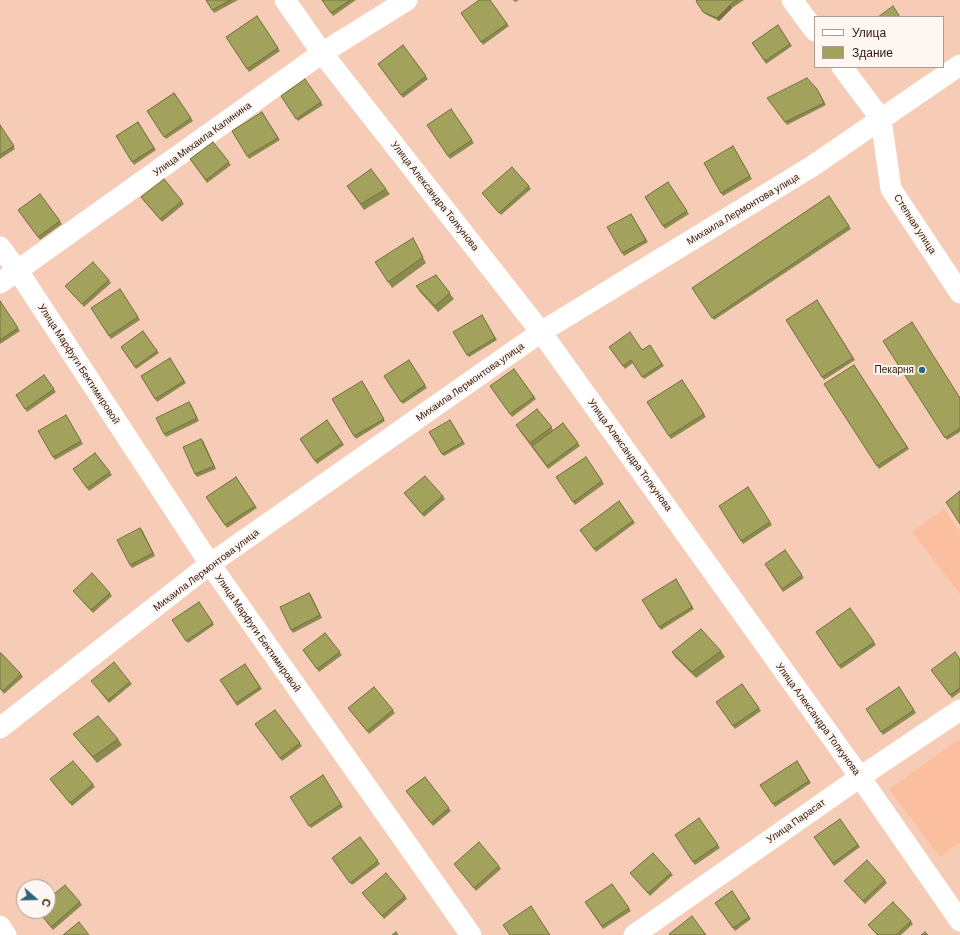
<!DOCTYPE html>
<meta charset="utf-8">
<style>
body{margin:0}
#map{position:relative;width:960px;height:935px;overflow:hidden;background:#f7ccb7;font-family:Barlow,sans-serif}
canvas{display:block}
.legend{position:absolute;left:814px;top:16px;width:130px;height:52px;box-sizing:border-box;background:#fdf6f2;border:1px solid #ab9c94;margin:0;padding:5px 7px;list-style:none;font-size:12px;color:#2f1608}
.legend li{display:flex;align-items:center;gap:8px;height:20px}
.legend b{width:20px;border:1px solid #ab9c94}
.north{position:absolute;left:16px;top:879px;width:40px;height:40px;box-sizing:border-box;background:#fdf6f2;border:1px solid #ab9c94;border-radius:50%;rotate:110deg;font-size:11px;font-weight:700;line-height:16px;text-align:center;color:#2f1608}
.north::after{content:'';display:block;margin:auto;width:14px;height:18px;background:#2b657e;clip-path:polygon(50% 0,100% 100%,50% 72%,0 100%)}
</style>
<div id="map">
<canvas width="960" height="935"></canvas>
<ul class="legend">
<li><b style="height:5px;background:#fff"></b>Улица</li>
<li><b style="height:11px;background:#a3a25c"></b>Здание</li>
</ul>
<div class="north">С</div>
</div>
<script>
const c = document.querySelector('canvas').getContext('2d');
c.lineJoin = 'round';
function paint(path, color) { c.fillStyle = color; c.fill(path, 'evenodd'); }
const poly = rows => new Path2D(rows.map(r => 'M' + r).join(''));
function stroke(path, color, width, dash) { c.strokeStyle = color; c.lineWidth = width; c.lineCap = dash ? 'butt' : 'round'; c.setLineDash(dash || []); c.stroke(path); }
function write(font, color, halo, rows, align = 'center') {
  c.font = font + ' Barlow,sans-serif'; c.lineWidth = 4; c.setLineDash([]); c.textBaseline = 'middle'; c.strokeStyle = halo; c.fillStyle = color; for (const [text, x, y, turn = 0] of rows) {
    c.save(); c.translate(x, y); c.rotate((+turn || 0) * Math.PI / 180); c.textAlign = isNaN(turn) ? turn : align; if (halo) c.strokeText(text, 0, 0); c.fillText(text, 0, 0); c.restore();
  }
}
paint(poly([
 [944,509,960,532,960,594,912,532],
 [960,739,960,842,940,857,889,789]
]), '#fbbe9e');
stroke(poly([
 [285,0,322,53,541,332,860,777,960,921],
 [792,0,815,31],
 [842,67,881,119,891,189,960,293],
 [0,247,18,271,210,564,471,935],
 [0,283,322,53,407,0],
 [0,728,210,564,541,332,811,167,960,65],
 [0,926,6,935],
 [634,935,860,777,960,710]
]), '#fff', 21);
paint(poly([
 [206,0,238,0,214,13],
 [322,0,356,0,333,16],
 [490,0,509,26,483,45,461,13],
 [513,0,519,0,515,2],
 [697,0,744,0,732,8,719,21,705,14,696,1],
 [257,16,280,51,249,72,226,37],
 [778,25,792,46,766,64,752,43],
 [403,45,428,79,403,98,378,64],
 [305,79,323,105,298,121,281,96],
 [819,92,826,105,787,125,767,98],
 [174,93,193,121,166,139,147,111],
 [451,109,474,143,450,159,427,125],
 [262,112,280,140,249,159,232,131],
 [138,122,156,150,134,165,116,136],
 [0,125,15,149,0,159],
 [213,142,231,165,207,183,190,159],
 [735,149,752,179,723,196,721,193],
 [164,179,184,204,162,222,143,200],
 [668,182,689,214,665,229,645,197],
 [347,186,386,189,390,194,364,210],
 [529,186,531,189,501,215,482,193],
 [40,194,62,224,40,240,18,210],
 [829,196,851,229,714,320,692,288],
 [633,217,648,242,624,256,622,253],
 [416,244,426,263,392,288,388,282],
 [436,275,454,299,438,312,420,292,416,286],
 [109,280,111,283,84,307,65,286],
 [120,289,140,320,111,339,91,308],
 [817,300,855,360,824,380,786,320],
 [0,301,20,331,0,344],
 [484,318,497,340,469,357,467,355],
 [143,331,159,353,136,369,121,347],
 [883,341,960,397,960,432,947,440],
 [650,345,664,366,644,379,633,363,625,369,609,347,642,350],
 [170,358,186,383,157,402,141,376],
 [409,360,427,388,403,404,384,376],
 [854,365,909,449,879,469,824,384],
 [514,369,536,399,512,417,490,386],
 [44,375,56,392,27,412,16,395],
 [682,380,706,417,671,439,647,402],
 [364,384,385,421,356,439,354,436],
 [191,404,199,421,166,437,164,434],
 [537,409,553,430,563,423,580,446,548,469,519,430],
 [66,415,83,444,55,460,53,457],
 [327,420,344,445,317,464,300,439],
 [452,423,465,444,444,456,442,454],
 [203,441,216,469,197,477,195,474],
 [95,453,112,475,89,491,73,469],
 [586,457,604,484,575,505,556,477],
 [236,477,257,508,227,528,206,497],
 [748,487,772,525,743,544,719,506],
 [404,493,443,496,445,499,424,517],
 [619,501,635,523,596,552,580,530],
 [142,530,155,556,132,568,130,565],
 [785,550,804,578,783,592,765,564],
 [676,579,694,609,661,630,659,627],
 [73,591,110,593,112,596,93,613],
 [309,593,322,618,293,633,291,630],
 [199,602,214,625,188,643,172,620],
 [850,608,876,645,841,669,816,632],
 [325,633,342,655,319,672,303,650],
 [721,651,725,657,696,678,675,657,672,652],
 [0,654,21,674,23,677,4,694,0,689],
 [960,659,960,692,952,698,931,670],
 [245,664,262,689,237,706,220,680],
 [91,681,130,682,132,684,109,703],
 [742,684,761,711,735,729,716,702],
 [374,687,395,713,369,734,348,708],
 [899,687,916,713,883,735,866,709],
 [275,710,302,746,282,761,255,724],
 [73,734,118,739,122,745,97,763,77,739],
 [797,761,811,783,775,807,760,785],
 [323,775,343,807,311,828,290,797],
 [425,777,451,811,433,826,406,791],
 [52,782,93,784,95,787,72,806],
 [699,818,720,848,695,865,675,835],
 [840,819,860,847,834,866,814,837],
 [360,837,380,864,352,885,332,858],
 [454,864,499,866,501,869,476,891],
 [630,873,671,873,673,875,650,896],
 [885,880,887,883,865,904,844,881],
 [612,884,631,911,603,929,585,902],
 [732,891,751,919,735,931,715,903],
 [364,895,405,896,407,899,384,919],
 [80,902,82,905,53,930,38,911],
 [911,921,913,924,901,935,877,935,868,925]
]), '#8c8b4f');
paint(poly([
 [730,5,732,8,719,21,717,18],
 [201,439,203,441,216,469,214,466],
 [140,528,142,530,155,556,153,553],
 [309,593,311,595,322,618,320,615]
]), '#727140');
const building = poly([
 [206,0,231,0,212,10,206,0],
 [322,0,350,0,331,13,322,0],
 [479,0,490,0,507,24,481,42,461,13,479,0],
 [697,0,737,0,730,5,717,18,703,12,696,1,697,0],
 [893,6,900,17,878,17,893,6],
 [257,16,278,48,247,69,226,37,257,16],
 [778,25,790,44,765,61,752,43,778,25],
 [403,45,426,76,401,95,378,64,403,45],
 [807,78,817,89,824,103,785,122,767,98,807,78],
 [305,79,321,102,296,119,281,96,305,79],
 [174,93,191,118,164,137,147,111,174,93],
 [451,109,472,140,448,156,427,125,451,109],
 [262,112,278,138,247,156,232,131,262,112],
 [138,122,154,148,132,162,116,136,138,122],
 [0,125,14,146,0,155,0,125],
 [213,142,229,162,206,180,190,159,213,142],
 [733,146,750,176,721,193,704,163,733,146],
 [512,167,529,186,499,213,482,193,512,167],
 [371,169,386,189,361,204,347,186,371,169],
 [164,179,182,201,160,219,141,197,164,179],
 [668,182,687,211,663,226,645,197,668,182],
 [40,194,60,221,38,237,18,210,40,194],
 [829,196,849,226,712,318,692,288,829,196],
 [631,214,646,240,622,253,607,227,631,214],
 [413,238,423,257,388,282,375,262,413,238],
 [93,262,109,280,82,304,65,286,93,262],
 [436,275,450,293,435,306,416,286,436,275],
 [120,289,138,317,109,336,91,308,120,289],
 [817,300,853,358,822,377,786,320,817,300],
 [0,301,18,328,0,340,0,301],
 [482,315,495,338,467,355,453,332,482,315],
 [912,322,960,398,960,428,945,438,883,341,912,322],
 [143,331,157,351,135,367,121,347,143,331],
 [630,332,642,350,650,345,662,364,642,377,631,360,623,366,609,347,630,332],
 [170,358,184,381,155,399,141,376,170,358],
 [409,360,425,385,401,402,384,376,409,360],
 [854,365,907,447,877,466,824,384,854,365],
 [514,369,534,397,510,414,490,386,514,369],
 [44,375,54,389,25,409,16,395,44,375],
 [682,380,704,414,669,436,647,402,682,380],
 [362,381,384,419,354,436,332,399,362,381],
 [189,402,197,418,164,434,156,418,189,402],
 [537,409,552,427,530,443,516,425,537,409],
 [66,415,81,441,53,457,38,431,66,415],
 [327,420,342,443,315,461,300,439,327,420],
 [450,420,463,442,442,454,429,432,450,420],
 [563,423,578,443,547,466,532,446,563,423],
 [201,439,214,466,195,474,183,447,201,439],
 [95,453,110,472,87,488,73,469,95,453],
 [586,457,602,481,573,502,556,477,586,457],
 [425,476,443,496,422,514,404,493,425,476],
 [236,477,255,506,225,525,206,497,236,477],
 [748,487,770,522,741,541,719,506,748,487],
 [960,491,960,524,946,502,960,491],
 [619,501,633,521,594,549,580,530,619,501],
 [140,528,153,553,130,565,117,540,140,528],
 [785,550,802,575,782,589,765,564,785,550],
 [92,573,110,593,91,610,73,591,92,573],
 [676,579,692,607,659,627,642,600,676,579],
 [309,593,320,615,291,630,280,607,309,593],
 [199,602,213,623,186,641,172,620,199,602],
 [850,608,874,642,839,666,816,632,850,608],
 [701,629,721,651,692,672,672,652,701,629],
 [325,633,340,652,317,669,303,650,325,633],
 [955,652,960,659,960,688,950,695,931,670,955,652],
 [1,653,21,674,3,691,0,688,0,654,1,653],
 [114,662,130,682,108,700,91,681,114,662],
 [245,664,260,687,236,703,220,680,245,664],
 [742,684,759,708,733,726,716,702,742,684],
 [374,687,393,710,367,731,348,708,374,687],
 [899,687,914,710,881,732,866,709,899,687],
 [275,710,300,743,280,758,255,724,275,710],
 [98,716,118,739,93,757,73,734,98,716],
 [73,761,93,784,70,803,50,779,73,761],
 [797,761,809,781,773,804,760,785,797,761],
 [323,775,341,804,309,826,290,797,323,775],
 [425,777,449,808,431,823,406,791,425,777],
 [699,818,718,845,693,862,675,835,699,818],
 [840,819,858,845,833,863,814,837,840,819],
 [360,837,378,861,350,883,332,858,360,837],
 [479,842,499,866,474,888,454,864,479,842],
 [653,853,671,873,648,893,630,873,653,853],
 [867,860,885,880,863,901,844,881,867,860],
 [386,873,405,896,382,916,362,893,386,873],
 [612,884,629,908,602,926,585,902,612,884],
 [65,885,80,902,51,927,38,911,48,911,48,899,65,885],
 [732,891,749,917,733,928,715,903,732,891],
 [893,902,911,921,896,935,878,935,868,925,893,902],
 [531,906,550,935,510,935,503,925,531,906],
 [692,916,706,935,670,935,669,934,692,916],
 [79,922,89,935,63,935,79,922],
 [396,932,398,935,392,935,396,932],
 [925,932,928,935,921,935,925,932]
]);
paint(building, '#a3a25c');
stroke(building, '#727140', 1);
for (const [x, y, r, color] of [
 [922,370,4,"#2b657e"]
]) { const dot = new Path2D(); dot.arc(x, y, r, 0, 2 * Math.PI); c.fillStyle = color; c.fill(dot); stroke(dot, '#fdf6f2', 1.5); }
write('10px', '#2f1608', '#fdf6f2', [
 ["Улица Михаила Калинина",202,139,-36],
 ["Улица Александра Толкунова",435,196,52],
 ["Михаила Лермонтова улица",743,209,-31],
 ["Степная улица",915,224,57],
 ["Улица Марфуги Бектимировой",79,364,57],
 ["Михаила Лермонтова улица",470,382,-35],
 ["Улица Александра Толкунова",630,455,54],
 ["Михаила Лермонтова улица",206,570,-37],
 ["Улица Марфуги Бектимировой",258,633,55],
 ["Улица Александра Толкунова",818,719,54],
 ["Улица Парасат",796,821,-35]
]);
write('10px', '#2f1608', '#fdf6f2', [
 ["Пекарня",914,370]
], 'right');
</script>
